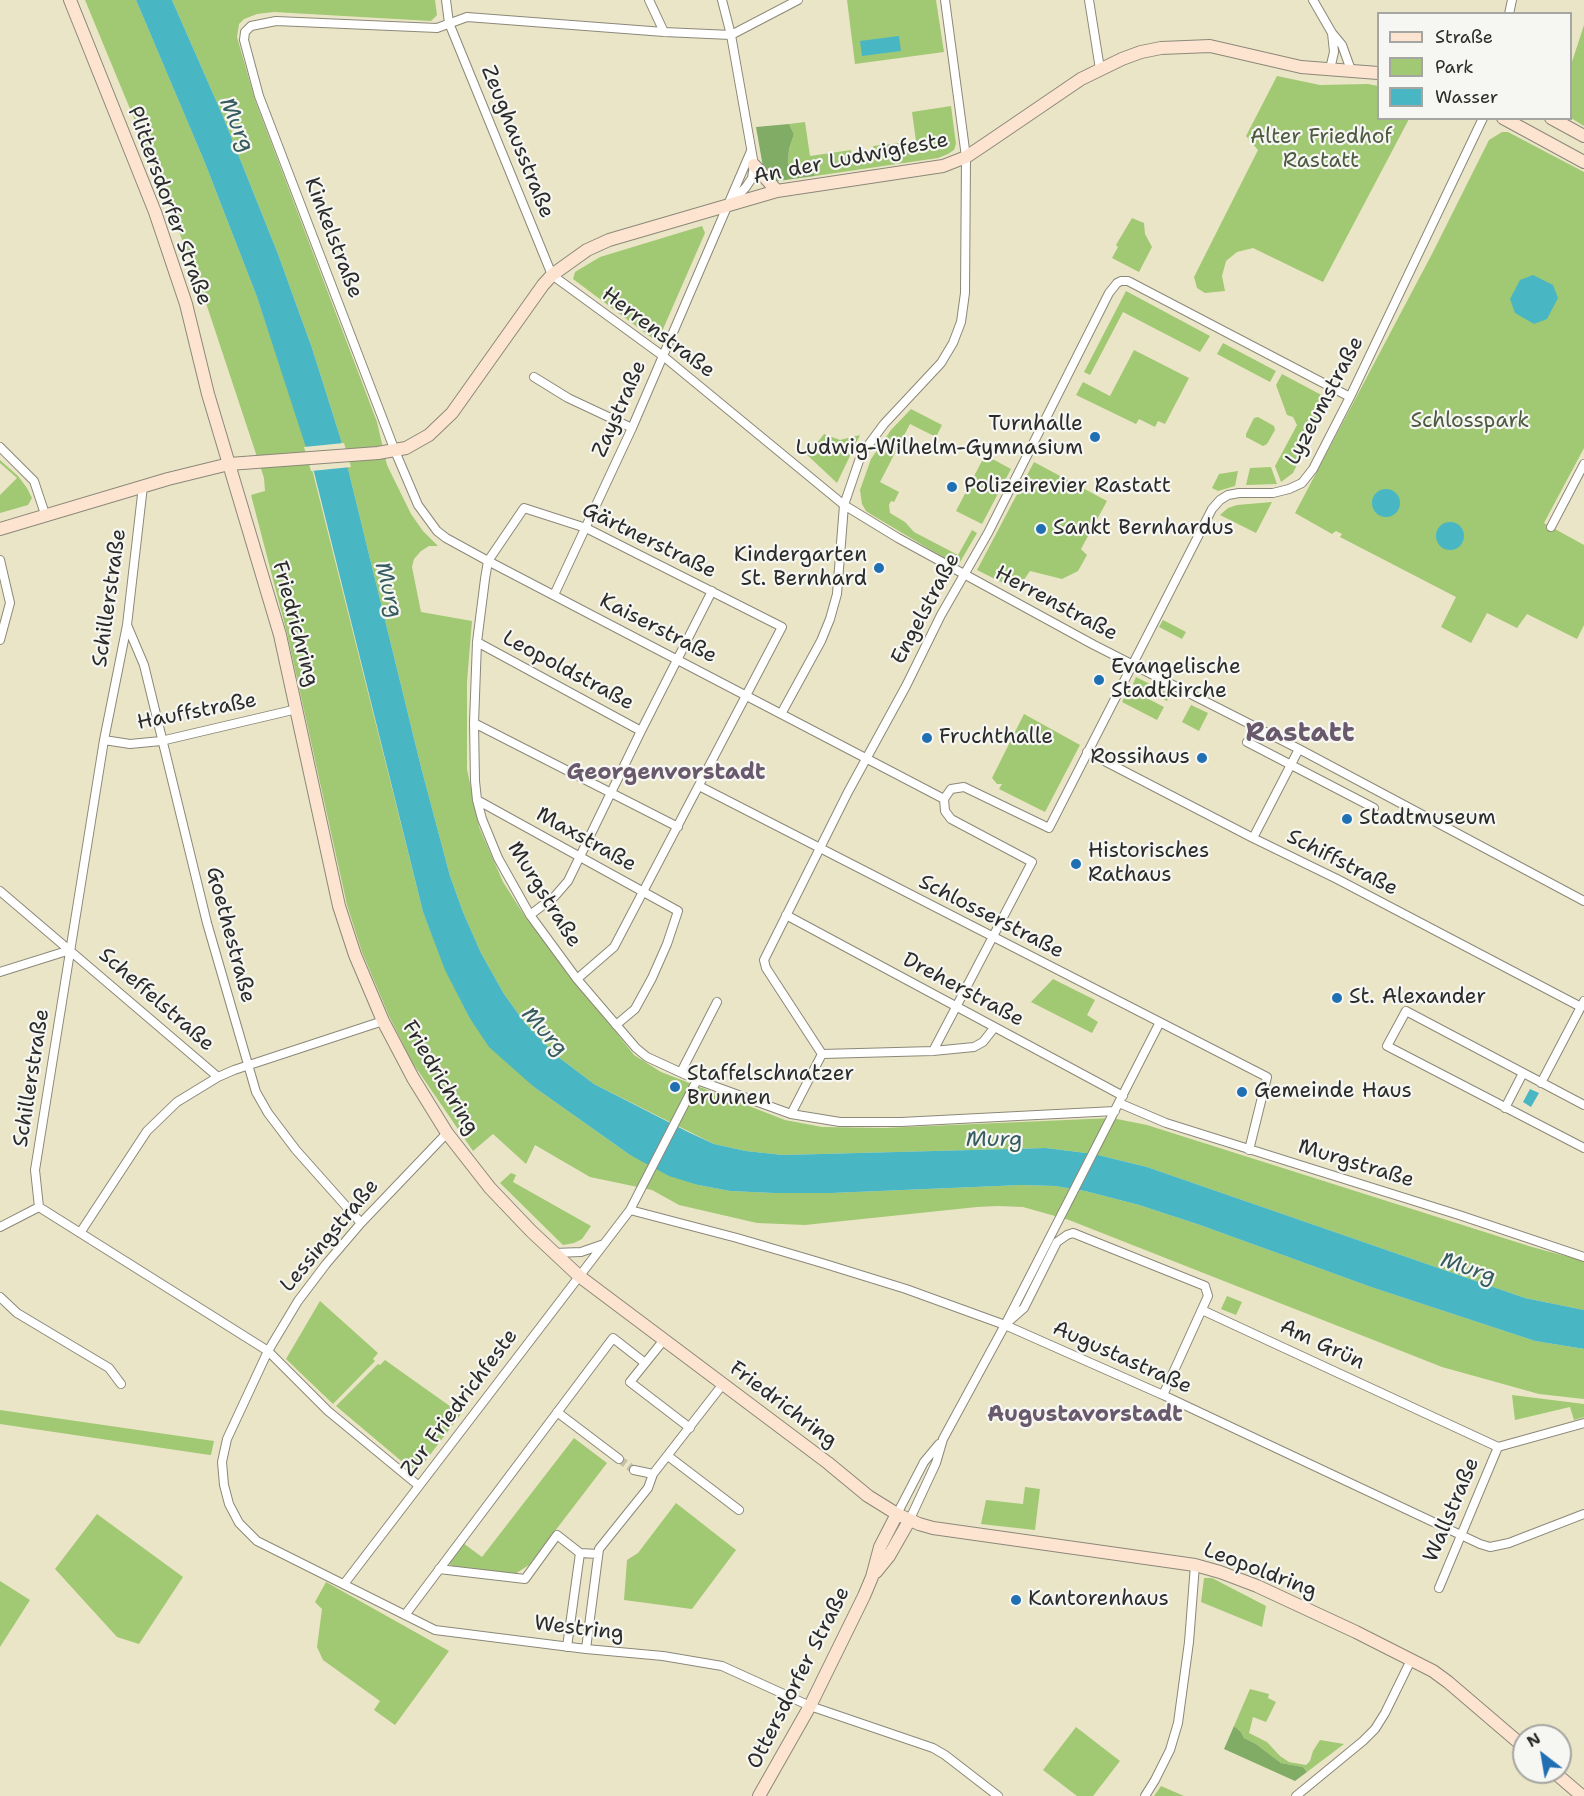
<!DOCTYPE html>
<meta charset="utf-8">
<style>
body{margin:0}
#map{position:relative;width:1584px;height:1796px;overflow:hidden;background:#ebe5c7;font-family:"Shantell Sans",sans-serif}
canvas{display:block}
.legend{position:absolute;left:1377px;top:12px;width:195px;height:108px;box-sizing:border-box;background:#f6f6f2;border:2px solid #a5a5a2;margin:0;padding:8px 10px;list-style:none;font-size:18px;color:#2b2b2b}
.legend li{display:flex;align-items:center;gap:12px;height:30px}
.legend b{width:30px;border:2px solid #a5a5a2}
.north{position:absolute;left:1512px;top:1724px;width:60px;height:60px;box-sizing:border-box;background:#f6f6f2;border:2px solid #a5a5a2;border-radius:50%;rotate:329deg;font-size:16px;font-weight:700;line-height:24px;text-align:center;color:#2b2b2b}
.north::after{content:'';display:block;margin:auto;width:21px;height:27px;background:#1f6fb2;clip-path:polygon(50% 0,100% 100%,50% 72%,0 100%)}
</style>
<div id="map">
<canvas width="1584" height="1796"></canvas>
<ul class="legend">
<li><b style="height:8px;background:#fde4d1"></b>Straße</li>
<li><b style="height:16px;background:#a1c873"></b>Park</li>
<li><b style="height:16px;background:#49b7c3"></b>Wasser</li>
</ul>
<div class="north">N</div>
</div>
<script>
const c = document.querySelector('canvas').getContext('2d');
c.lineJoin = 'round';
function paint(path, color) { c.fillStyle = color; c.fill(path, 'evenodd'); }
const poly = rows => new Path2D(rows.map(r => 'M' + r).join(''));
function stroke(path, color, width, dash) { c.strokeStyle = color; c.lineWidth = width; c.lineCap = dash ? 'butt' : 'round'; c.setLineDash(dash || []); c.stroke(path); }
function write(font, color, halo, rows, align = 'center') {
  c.font = font + ' "Shantell Sans",sans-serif'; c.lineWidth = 4.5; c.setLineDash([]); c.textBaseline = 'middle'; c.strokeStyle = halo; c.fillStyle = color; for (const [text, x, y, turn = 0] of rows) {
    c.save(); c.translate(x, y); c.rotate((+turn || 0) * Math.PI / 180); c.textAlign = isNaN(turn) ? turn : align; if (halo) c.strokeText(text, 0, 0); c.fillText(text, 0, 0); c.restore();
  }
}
paint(poly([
 [85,0,136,0,205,163,257,297,305,441,423,912,446,970,469,1017,534,1087,630,1155,698,1185,730,1191,773,1193,832,1193,1022,1185,1055,1186,1085,1191,1139,1205,1200,1225,1371,1287,1535,1341,1584,1349,1584,1399,1539,1394,1442,1367,1069,1220,1023,1207,998,1206,977,1207,805,1225,757,1223,679,1205,652,1190,590,1177,535,1145,526,1164,493,1134,473,1151,412,1062,389,1016,362,952,347,905,287,633,251,495,265,491,264,478,205,300,159,179],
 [172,0,435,0,437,15,431,21,274,12,257,14,244,19,239,24,237,37,255,100,377,422,387,465,411,514,423,531,438,546,429,546,421,551,414,559,412,567,421,612,472,621,467,682,467,769,479,827,503,882,526,918,634,1055,661,1072,785,1120,822,1127,884,1128,1112,1118,1147,1125,1532,1247,1584,1261,1584,1310,1525,1298,1147,1167,1094,1154,1046,1148,783,1155,746,1151,714,1144,594,1084,557,1056,525,1023,504,994,481,953,463,912,450,876,421,767,341,440,312,348,278,254,222,114],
 [847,0,936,0,944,52,855,64],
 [1584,25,1584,126,1571,118,1570,68],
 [1277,76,1320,85,1368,84,1378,86,1378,118,1409,119,1323,282,1253,248,1237,252,1226,261,1222,276,1225,291,1205,293,1197,288,1194,277,1258,150,1246,136],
 [951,106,956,144,954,150,948,154,938,158,815,176,807,167,792,169,788,163,789,149,794,134,789,124,805,122,810,156,851,150,852,157,874,154,873,146,916,141,912,112],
 [1502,132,1508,132,1584,172,1584,448,1544,523,1584,545,1584,625,1577,639,1527,614,1517,628,1487,613,1471,643,1441,627,1456,597,1340,537,1342,534,1336,531,1332,534,1295,513,1433,252,1489,140],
 [1132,218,1144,223,1145,234,1152,247,1139,272,1112,258,1118,247,1116,245],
 [702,226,705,233,660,336,652,338,573,279,575,272,600,257],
 [1126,291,1210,336,1200,352,1123,312,1090,375,1084,372],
 [1223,343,1276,371,1270,382,1217,354],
 [1134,350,1189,378,1165,424,1158,421,1155,427,1139,419,1136,424,1076,395,1083,382,1110,396],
 [1282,374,1329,399,1293,473,1281,482,1275,466,1297,425,1293,417,1287,415,1276,385],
 [911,409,942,425,936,437,910,424,880,482,899,492,894,502,891,501,889,505,890,513,905,522,914,532,958,555,972,530,977,533,959,564,956,565,872,515,866,511,862,504,860,490,871,459,891,430],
 [1258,417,1274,426,1275,430,1267,444,1263,446,1246,437,1246,434,1254,418],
 [824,434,840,440,860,435,837,483,804,452,809,453],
 [985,455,1011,469,982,524,956,511],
 [0,460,18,476,27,488,32,498,28,505,0,513,0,495,17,478,0,463],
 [1034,462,1107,501,1081,549,1087,555,1078,571,1062,579,1030,571,1017,590,977,570],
 [1271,467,1277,484,1246,485,1250,468],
 [1238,471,1235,486,1218,491,1212,488,1219,474],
 [1272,502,1256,533,1220,515,1228,508,1237,505],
 [1163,620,1186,632,1182,639,1159,627],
 [1136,677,1170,694,1167,701,1133,684],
 [1129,689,1164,707,1157,720,1122,702],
 [1191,705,1208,713,1199,731,1182,722],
 [1024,714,1080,745,1045,812,999,789,1002,784,997,784,992,778],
 [1053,979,1095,1000,1087,1015,1098,1022,1092,1033,1031,1002],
 [511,1173,516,1175,513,1182,591,1226,582,1239,574,1243,563,1245,500,1183],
 [1227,1296,1242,1302,1236,1315,1221,1309],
 [320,1301,378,1353,373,1359,375,1361,333,1404,286,1359],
 [385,1360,461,1414,420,1468,416,1470,412,1470,336,1406,378,1364,380,1365],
 [1512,1395,1584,1404,1584,1417,1574,1420,1570,1407,1515,1420],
 [0,1411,0,1410,214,1441,211,1455,203,1454,0,1424],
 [574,1438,607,1463,529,1565,515,1574,455,1568,448,1563,463,1543,482,1557],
 [1025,1487,1040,1489,1035,1530,981,1524,986,1500,1023,1504],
 [676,1503,736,1550,692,1609,624,1600,627,1560,638,1553],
 [97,1514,183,1577,139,1644,117,1637,55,1569],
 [1204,1578,1212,1578,1266,1606,1262,1627,1201,1602],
 [0,1581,30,1600,0,1647],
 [326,1582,449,1651,395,1725,374,1710,380,1701,323,1660,317,1647,322,1609,315,1602],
 [1250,1689,1269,1694,1268,1698,1276,1702,1266,1722,1253,1717,1249,1733,1267,1742,1280,1756,1289,1762,1306,1765,1310,1761,1313,1751,1320,1740,1344,1744,1307,1772,1303,1767,1281,1763,1256,1744,1244,1738,1241,1732,1234,1726],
 [1076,1727,1120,1761,1093,1796,1077,1796,1043,1770],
 [1161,1786,1184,1796,1154,1796]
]), '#a1c873');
paint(poly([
 [789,124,794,134,789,149,788,163,792,169,807,166,815,176,778,181,769,176,763,167,756,127],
 [1234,1726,1241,1732,1244,1738,1256,1744,1281,1763,1303,1767,1307,1772,1295,1781,1224,1749]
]), '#80ac65');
paint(poly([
 [136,0,172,0,222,114,278,254,312,348,341,440,421,767,450,876,463,912,481,953,504,994,525,1023,557,1056,594,1084,688,1132,714,1144,746,1151,783,1155,1046,1148,1094,1154,1147,1167,1525,1298,1584,1310,1584,1349,1535,1341,1371,1287,1200,1225,1139,1205,1085,1191,1055,1186,1022,1185,832,1193,773,1193,730,1191,698,1185,669,1176,630,1155,534,1087,489,1047,469,1017,445,970,423,912,314,472,257,297,205,163],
 [899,36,901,51,862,56,860,41],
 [1533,275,1553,285,1558,298,1547,319,1534,324,1515,313,1510,299,1520,280],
 '1372 503a14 14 0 1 1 28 0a14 14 0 1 1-28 0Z',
 '1436 536a14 14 0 1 1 28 0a14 14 0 1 1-28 0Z',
 [1530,1089,1539,1093,1531,1107,1523,1102]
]), '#49b7c3');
paint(poly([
 [344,443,351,467,311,471,304,447]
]), '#ebe5c7');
stroke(poly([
 [619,1459,634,1470]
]), '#c5c0a8', 8, [8, 4]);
const street = poly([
 [446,0,449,23,552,275,663,356,844,505,898,538,1094,645,1299,749,1584,901],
 [649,0,664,32],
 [722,0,731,35,754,165,752,178,746,187,735,199],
 [798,0,731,35,664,32,467,17,437,28,276,21,251,26,245,32,244,40,259,96,395,451,418,505,437,531,446,538,488,561,944,799],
 [1089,0,1100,69],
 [1313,0,1332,33,1342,45,1351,70],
 [1509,14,1512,0],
 [1330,69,1334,52,1332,33],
 [534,377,568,398,632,428],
 [0,447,34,481,46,517],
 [143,486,127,625,104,740,35,1170,39,1207,268,1351,328,1411,419,1486],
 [1551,527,1584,464],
 [0,560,10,603,0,640],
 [554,595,632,428,751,151],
 [127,625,144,665,207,923,256,1092,268,1113,296,1150,361,1223],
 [477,642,641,731],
 [781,714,821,641,830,619,837,594,844,505,861,455,884,424,941,363,953,343,961,322,965,293,966,157,945,0],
 [474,723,678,827],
 [104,740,130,744,161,741,297,709],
 [1247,742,1374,808],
 [1087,752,1253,838,1337,879,1581,1007],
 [699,786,1267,1077,1249,1150],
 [477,800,678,911,667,944,652,978,635,1009,616,1025],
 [1253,838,1299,749],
 [0,891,218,1077],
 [530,915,555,896,568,881,641,731,712,591],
 [786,915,1123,1096],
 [0,972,70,950],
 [577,979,614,947,782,627,586,528,524,508,488,561,485,579,477,642,474,723,475,781,477,800,482,819,498,858,530,915,577,979,636,1048,647,1057,697,1080,791,1114,840,1122,901,1122,1115,1111],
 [994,1028,983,1042,974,1047,933,1051,822,1054,766,968,764,960,848,792,906,686,941,615,988,533,1109,293,1117,283,1121,281,1128,281,1350,397],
 [933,1051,1032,862,951,819,945,811,944,799,951,789,964,787,1049,828,1212,509,1220,500,1228,495,1239,493,1273,493,1289,489,1302,483,1313,469,1350,397,1483,118],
 [681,1072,717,1002],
 [1541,1083,1584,1001],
 [1119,1103,1166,1123,1459,1215,1584,1257],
 [1584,1105,1406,1011,1387,1046,1584,1148],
 [1505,1108,1523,1073],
 [791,1114,822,1054],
 [447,1133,361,1223,326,1264,298,1301,268,1351,227,1439,222,1462,224,1485,229,1504,239,1523,257,1541,435,1630,586,1649,663,1656,722,1666,810,1706,933,1748,945,1755,998,1796],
 [630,1210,737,1238,822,1263,906,1289,1005,1325,1163,1395,1480,1544,1490,1547,1509,1543,1584,1514],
 [0,1227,39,1207],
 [80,1233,147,1131,177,1102,218,1077,234,1070,383,1021],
 [554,1253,581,1252,604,1244],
 [0,1297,17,1313,109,1368,121,1384],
 [1202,1310,1498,1447,1584,1423],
 [1008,1322,1024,1308,1057,1242,1067,1235,1073,1233,1200,1284,1205,1286,1208,1296,1163,1395],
 [663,1341,630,1382,690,1428],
 [557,1412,619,1459],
 [668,1456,739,1510],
 [634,1470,653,1474],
 [897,1514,924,1462,939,1444],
 [909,1521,936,1463,943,1439,1005,1325,1159,1024],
 [439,1569,525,1579,557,1535,580,1553],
 [344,1584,630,1210,697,1080],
 [1439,1588,1498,1447],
 [405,1615,613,1338,645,1363],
 [567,1647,580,1553,598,1554],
 [586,1649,599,1549,648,1488,653,1474,723,1384],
 [1145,1796,1155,1780,1170,1750,1178,1723,1189,1642,1195,1565],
 [1296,1796,1363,1741,1375,1729,1385,1713,1411,1660]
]);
const secondary = poly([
 [70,0,155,212,186,304,208,394,280,635,339,906,355,955,383,1021,413,1078,447,1133,490,1188,531,1231,579,1276,828,1463,868,1496,897,1514,919,1524,933,1528,1195,1565,1220,1572,1257,1586,1356,1632,1433,1671,1448,1682,1524,1747],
 [1503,118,1584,162],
 [1551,118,1584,136],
 [754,165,777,191],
 [0,529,168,479,229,464,378,453,406,448,429,435,452,413,543,285,552,275,587,250,609,240,777,191,943,166,966,157,987,143,1081,79,1122,59,1141,52,1161,48,1210,46,1301,67,1378,73],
 [876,1572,889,1556,909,1521],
 [1554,1772,1582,1796],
 [759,1796,810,1706,864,1596,872,1577,880,1547,897,1514]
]);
stroke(street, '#8b8879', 10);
stroke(secondary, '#8b8879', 14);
stroke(street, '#fff', 8);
stroke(secondary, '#fde4d1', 12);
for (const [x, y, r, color] of [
 [1095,437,6,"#1f6fb2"],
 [952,487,6,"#1f6fb2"],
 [1041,529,6,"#1f6fb2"],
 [879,568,6,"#1f6fb2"],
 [1099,680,6,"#1f6fb2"],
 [927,738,6,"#1f6fb2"],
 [1202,758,6,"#1f6fb2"],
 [1347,819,6,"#1f6fb2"],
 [1076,864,6,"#1f6fb2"],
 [1337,998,6,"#1f6fb2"],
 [675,1087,6,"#1f6fb2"],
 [1242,1092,6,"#1f6fb2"],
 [1016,1600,6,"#1f6fb2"]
]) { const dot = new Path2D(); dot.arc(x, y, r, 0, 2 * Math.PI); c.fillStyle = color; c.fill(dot); stroke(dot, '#f6f6f2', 2); }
write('21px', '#4e5a41', '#f6f6f2', [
 ["Alter Friedhof",1321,138],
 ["Rastatt",1321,162],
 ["Schlosspark",1470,422]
]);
write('21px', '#2b2b2b', '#f6f6f2', [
 ["Zeughausstraße",517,142,68],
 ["An der Ludwigfeste",851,159,-11],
 ["Plittersdorfer Straße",169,206,70],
 ["Kinkelstraße",333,238,69],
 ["Herrenstraße",658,333,37],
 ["Lyzeumstraße",1325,401,-62],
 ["Zaystraße",620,409,-66],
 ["Gärtnerstraße",649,541,26],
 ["Schillerstraße",110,598,-82],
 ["Herrenstraße",1056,604,28],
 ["Engelstraße",926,609,-62],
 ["Friedrichring",295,624,75],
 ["Kaiserstraße",658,629,27],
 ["Leopoldstraße",568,671,28],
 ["Hauffstraße",197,712,-11],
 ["Maxstraße",586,840,29],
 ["Schiffstraße",1342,863,27],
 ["Murgstraße",544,895,58],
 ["Schlosserstraße",991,917,27],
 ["Goethestraße",230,935,75],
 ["Dreherstraße",963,990,28],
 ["Scheffelstraße",156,1000,41],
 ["Schillerstraße",32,1078,-81],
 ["Friedrichring",440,1078,59],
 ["Murgstraße",1356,1164,17],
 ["Lessingstraße",330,1236,-50],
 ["Am Grün",1322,1345,25],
 ["Augustastraße",1122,1358,24],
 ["Zur Friedrichfeste",460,1403,-53],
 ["Friedrichring",783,1405,37],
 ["Wallstraße",1452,1510,-67],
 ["Leopoldring",1260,1571,21],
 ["Westring",579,1629,7],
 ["Ottersdorfer Straße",799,1678,-63]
]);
write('21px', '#2b2b2b', '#f6f6f2', [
 ["Turnhalle",1083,425,"right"],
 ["Ludwig-Wilhelm-Gymnasium",1083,449,"right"],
 ["Polizeirevier Rastatt",964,487],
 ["Sankt Bernhardus",1053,529],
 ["Kindergarten",867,556,"right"],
 ["St. Bernhard",867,580,"right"],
 ["Evangelische",1111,668],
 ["Stadtkirche",1111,692],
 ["Fruchthalle",939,738],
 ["Rossihaus",1190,758,"right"],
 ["Stadtmuseum",1359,819],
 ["Historisches",1088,852],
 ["Rathaus",1088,876],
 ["St. Alexander",1349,998],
 ["Staffelschnatzer",687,1075],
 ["Brunnen",687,1099],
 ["Gemeinde Haus",1254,1092],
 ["Kantorenhaus",1028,1600]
], 'left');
write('italic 22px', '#365c60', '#f6f6f2', [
 ["Murg",236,125,67],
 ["Murg",388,590,76],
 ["Murg",544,1032,48],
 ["Murg",994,1140],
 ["Murg",1468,1269,19]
]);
write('bold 22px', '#69596c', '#f6f6f2', [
 ["Georgenvorstadt",666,773],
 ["Augustavorstadt",1085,1415]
]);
write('bold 27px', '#69596c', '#f6f6f2', [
 ["Rastatt",1300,734]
]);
</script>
